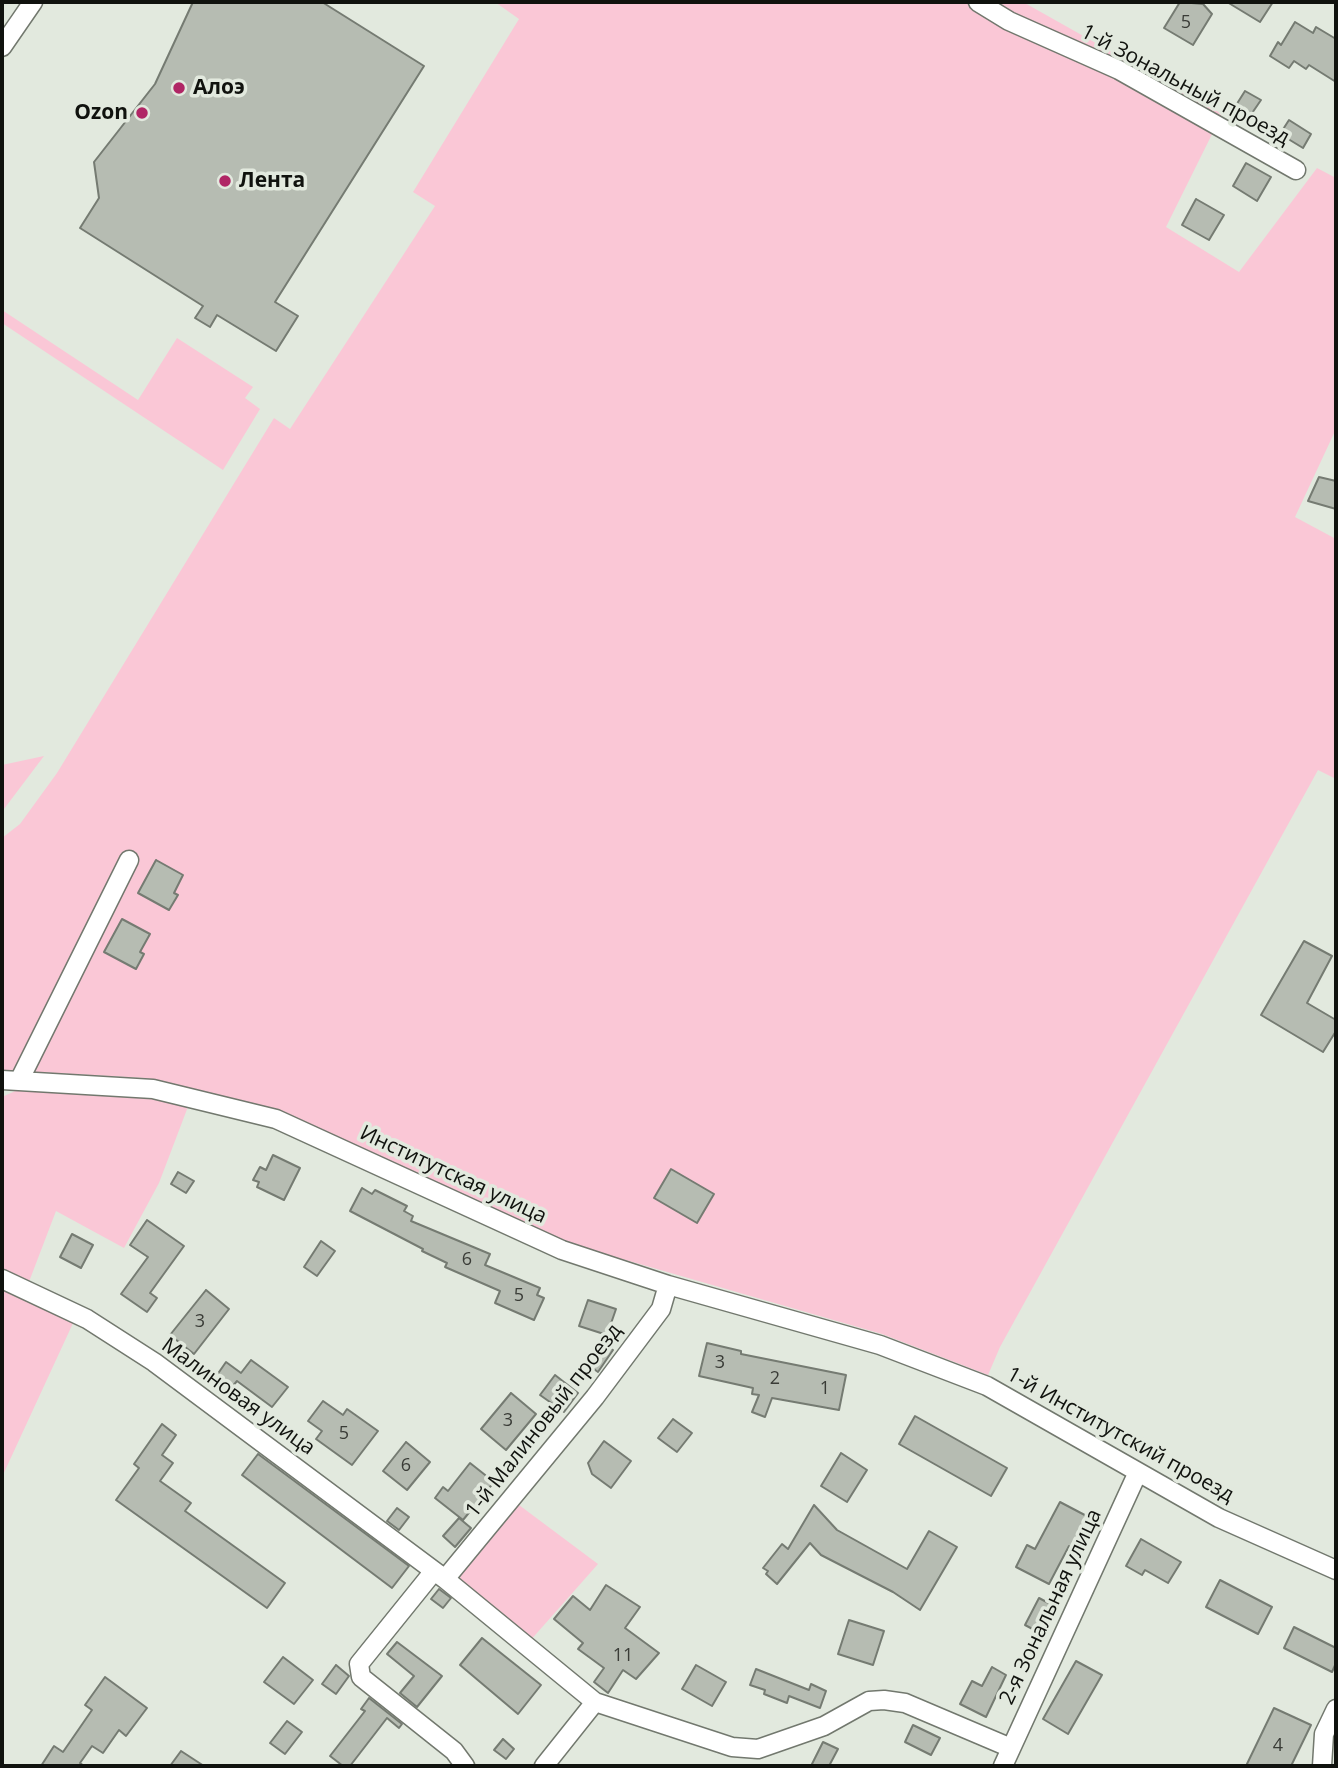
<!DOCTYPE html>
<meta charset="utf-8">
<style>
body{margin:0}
#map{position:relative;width:1338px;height:1768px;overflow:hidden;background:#e2e9de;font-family:"Open Sans",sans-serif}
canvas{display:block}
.frame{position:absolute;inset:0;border:4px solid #10120e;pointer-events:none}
</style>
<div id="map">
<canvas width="1338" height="1768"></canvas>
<div class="frame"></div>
</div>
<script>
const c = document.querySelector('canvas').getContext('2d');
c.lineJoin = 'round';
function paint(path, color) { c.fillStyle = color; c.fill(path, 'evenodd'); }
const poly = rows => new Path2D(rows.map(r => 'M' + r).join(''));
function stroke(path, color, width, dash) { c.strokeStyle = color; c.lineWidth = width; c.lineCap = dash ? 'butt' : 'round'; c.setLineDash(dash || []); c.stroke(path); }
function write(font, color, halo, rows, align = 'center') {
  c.font = font + ' "Open Sans",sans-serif'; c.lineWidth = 7; c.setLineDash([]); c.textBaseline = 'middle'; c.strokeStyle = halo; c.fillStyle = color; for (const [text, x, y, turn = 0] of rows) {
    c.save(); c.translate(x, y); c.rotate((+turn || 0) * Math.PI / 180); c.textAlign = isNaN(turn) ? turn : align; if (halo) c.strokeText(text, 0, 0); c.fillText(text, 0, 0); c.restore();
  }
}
paint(poly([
 [495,2,1023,2,1222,114,1166,227,1239,272,1317,168,1336,178,1336,429,1295,517,1336,539,1336,779,1318,770,1000,1347,988,1375,882,1334,553,1239,283,1113,145,1078,2,1070,2,838,20,824,57,773,274,418,290,429,435,206,413,192,519,19],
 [2,310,138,400,177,338,253,387,245,398,260,409,223,470,2,323],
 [44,756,4,809,2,811,2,765],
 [22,1088,153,1097,189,1104,159,1183,124,1248,56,1211,27,1287,2,1274,2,1097],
 [2,1286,74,1321,2,1477],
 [515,1502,598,1564,529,1642,464,1587,460,1578,462,1570]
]), '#fac7d6');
const building = poly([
 [193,2,322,2,424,66,275,302,298,316,276,351,217,315,210,327,195,318,203,306,80,228,99,198,94,162,155,84,193,2],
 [1180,2,1203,4,1212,14,1193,45,1164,28,1180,2],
 [1227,2,1273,2,1260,22,1227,2],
 [1295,22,1313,33,1316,27,1336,39,1336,82,1309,65,1306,69,1294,61,1289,68,1270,56,1278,42,1281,45,1295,22],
 [1245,91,1261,100,1248,119,1233,110,1245,91],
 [1289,120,1311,134,1303,148,1280,134,1289,120],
 [1246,163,1271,177,1257,201,1233,186,1246,163],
 [1196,199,1224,215,1209,240,1182,225,1196,199],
 [1319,477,1336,481,1336,509,1308,501,1319,477],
 [156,860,183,875,174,893,178,895,169,910,138,893,156,860],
 [122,919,150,934,140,952,144,954,136,969,104,952,122,919],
 [1304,941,1332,956,1307,1003,1336,1020,1336,1031,1323,1052,1261,1015,1304,941],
 [273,1155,300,1168,284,1200,257,1187,259,1182,253,1180,260,1167,266,1170,273,1155],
 [671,1169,714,1194,697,1223,654,1198,671,1169],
 [178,1172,194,1181,186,1193,171,1184,178,1172],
 [362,1188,372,1194,375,1190,407,1206,404,1211,413,1216,411,1221,490,1254,485,1265,540,1288,537,1295,544,1298,534,1320,495,1303,500,1291,445,1267,447,1263,422,1251,423,1249,350,1211,362,1188],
 [147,1220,184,1246,150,1293,157,1298,147,1312,121,1294,148,1257,130,1245,147,1220],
 [72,1234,93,1245,81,1268,60,1257,72,1234],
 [321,1241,335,1251,317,1276,304,1267,321,1241],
 [206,1290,229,1309,194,1354,170,1335,206,1290],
 [588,1300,616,1309,607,1335,579,1326,588,1300],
 [600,1341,613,1350,598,1372,584,1362,600,1341],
 [707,1343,741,1351,741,1354,846,1375,839,1410,772,1398,765,1417,752,1412,759,1395,752,1394,753,1388,699,1376,707,1343],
 [251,1360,288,1387,272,1407,237,1381,232,1387,217,1375,226,1362,241,1373,251,1360],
 [555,1375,578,1393,564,1412,540,1395,555,1375],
 [511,1393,536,1414,506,1450,481,1429,511,1393],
 [323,1401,343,1415,347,1409,378,1431,352,1465,316,1439,322,1431,308,1421,323,1401],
 [915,1416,1007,1468,991,1496,899,1444,915,1416],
 [673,1419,692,1433,677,1452,658,1438,673,1419],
 [162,1424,176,1435,162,1455,173,1463,160,1481,191,1503,185,1511,285,1583,267,1608,116,1500,139,1468,134,1464,162,1424],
 [604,1441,631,1461,611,1488,592,1474,588,1463,604,1441],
 [406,1442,430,1462,407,1490,383,1471,406,1442],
 [841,1453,867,1470,847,1502,821,1486,841,1453],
 [258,1454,409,1566,392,1588,242,1475,258,1454],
 [470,1463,494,1482,463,1520,435,1498,443,1487,448,1491,470,1463],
 [1060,1502,1098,1522,1081,1553,1069,1546,1049,1584,1016,1567,1027,1545,1035,1549,1060,1502],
 [814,1505,837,1530,907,1569,929,1531,957,1547,920,1610,893,1592,821,1555,810,1543,777,1584,766,1574,768,1571,763,1568,782,1544,788,1549,814,1505],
 [397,1508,409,1517,399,1530,387,1521,397,1508],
 [459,1518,471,1528,455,1547,443,1536,459,1518],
 [1141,1539,1181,1562,1168,1583,1145,1570,1142,1575,1126,1566,1141,1539],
 [1220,1580,1272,1607,1258,1634,1206,1607,1220,1580],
 [606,1585,640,1607,625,1628,659,1653,636,1679,623,1670,608,1693,594,1682,604,1668,578,1649,583,1643,554,1619,573,1596,590,1610,606,1585],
 [439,1589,451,1598,443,1608,431,1599,439,1589],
 [1039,1598,1054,1606,1040,1633,1025,1625,1039,1598],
 [849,1620,884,1631,873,1665,838,1654,849,1620],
 [1294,1627,1336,1648,1336,1663,1332,1672,1284,1648,1294,1627],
 [482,1638,541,1685,518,1714,460,1665,482,1638],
 [397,1642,442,1676,417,1707,400,1693,414,1676,387,1654,397,1642],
 [283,1657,313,1680,294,1704,264,1682,283,1657],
 [1076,1661,1102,1675,1068,1734,1043,1719,1076,1661],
 [336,1665,349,1676,336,1694,322,1684,336,1665],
 [696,1665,726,1682,712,1706,682,1689,696,1665],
 [992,1667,1006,1675,986,1717,960,1704,972,1681,982,1686,992,1667],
 [756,1669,809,1690,811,1684,826,1691,820,1708,789,1696,787,1703,764,1694,765,1690,750,1685,756,1669],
 [105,1677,147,1708,126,1736,119,1730,103,1753,92,1746,80,1763,84,1766,41,1766,54,1746,63,1752,92,1710,85,1705,105,1677],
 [369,1698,402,1724,399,1728,387,1718,350,1766,343,1766,330,1756,365,1711,361,1709,369,1698],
 [1274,1708,1311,1725,1291,1766,1246,1766,1274,1708],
 [287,1721,302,1732,285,1754,270,1743,287,1721],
 [913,1725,940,1738,931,1755,905,1742,913,1725],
 [503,1739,514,1749,506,1759,494,1750,503,1739],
 [823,1742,838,1749,829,1766,811,1766,823,1742],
 [181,1751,204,1766,170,1766,181,1751]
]);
paint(building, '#b6bcb2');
stroke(building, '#757b72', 2);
const minor = poly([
 [978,2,1009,21,1119,70,1296,170],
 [2,47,33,2],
 [20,1079,129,860],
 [2,1080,153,1089,276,1119,562,1250,668,1285,880,1345,987,1386,1219,1518,1336,1570],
 [2,1279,87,1319,154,1362,445,1579,595,1702,732,1747,758,1749,824,1726,869,1701,884,1700,905,1703,1011,1748],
 [434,1571,359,1664,361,1677,454,1751,465,1766],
 [445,1579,595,1397,661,1309,668,1285],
 [544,1766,595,1702],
 [1003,1766,1138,1472],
 [1322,1766,1324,1734,1336,1709]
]);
stroke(minor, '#72786e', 21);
stroke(minor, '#fff', 18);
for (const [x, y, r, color] of [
 [179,88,7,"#b02665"],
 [142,113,7,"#b02665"],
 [225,181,7,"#b02665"]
]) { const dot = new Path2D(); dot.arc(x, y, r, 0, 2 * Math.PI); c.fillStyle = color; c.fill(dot); stroke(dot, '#e2e9de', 2.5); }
write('18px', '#3a3c37', null, [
 ["5",1186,23],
 ["6",467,1260],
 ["5",519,1296],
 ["3",200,1322],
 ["3",720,1363],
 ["2",775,1379],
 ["1",825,1389],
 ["3",508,1421],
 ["5",344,1434],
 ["6",406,1466],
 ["11",623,1656],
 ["4",1278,1746]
]);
write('21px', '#10120e', '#e2e9de', [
 ["1-й Зональный проезд",1185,85,28],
 ["Институтская улица",453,1175,25],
 ["Малиновая улица",238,1397,36],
 ["1-й Малиновый проезд",544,1421,-52],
 ["1-й Институтский проезд",1120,1435,29],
 ["2-я Зональная улица",1051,1607,-65]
]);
write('bold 21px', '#10120e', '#e2e9de', [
 ["Алоэ",193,88],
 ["Ozon",128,113,"right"],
 ["Лента",239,181]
], 'left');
</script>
